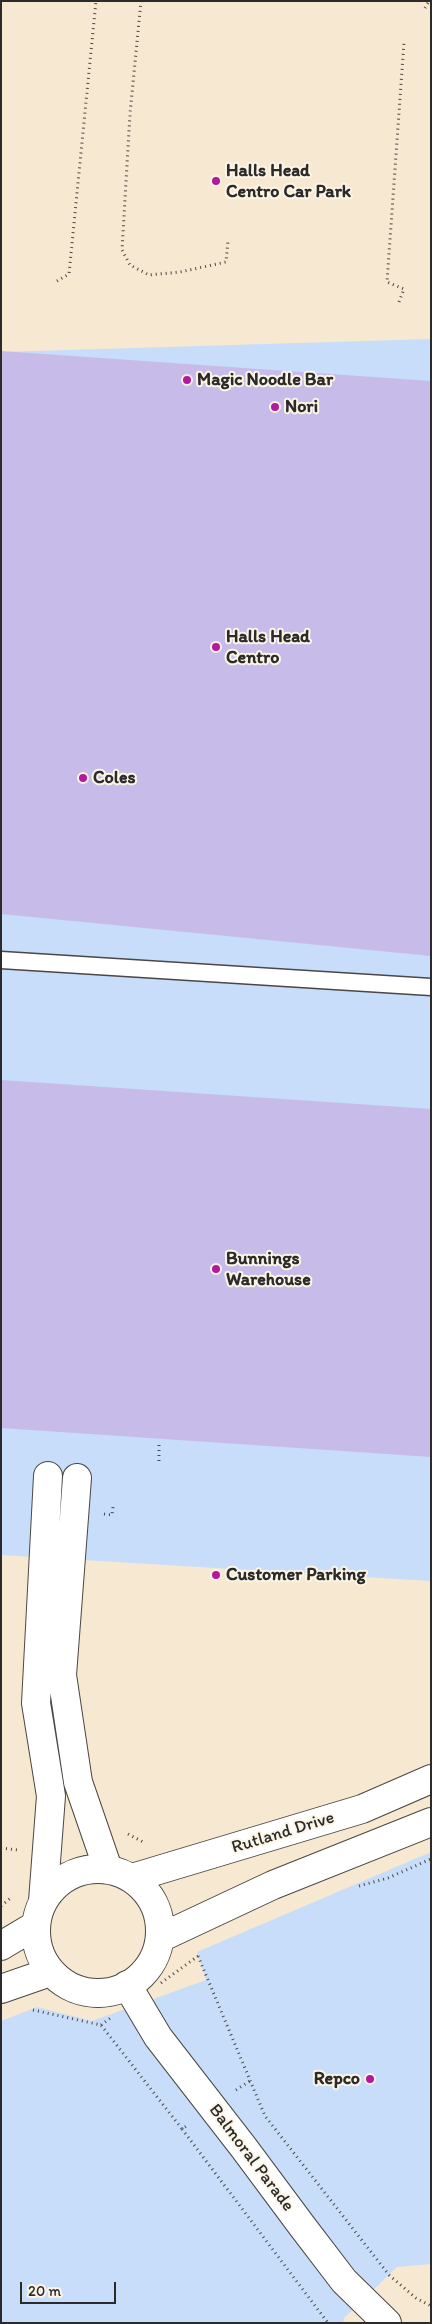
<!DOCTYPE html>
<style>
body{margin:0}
#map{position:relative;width:432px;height:2324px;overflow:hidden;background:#f7e8d1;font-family:Itim,sans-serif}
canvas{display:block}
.frame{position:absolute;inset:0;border:2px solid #2b2b2b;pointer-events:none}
.scale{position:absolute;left:20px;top:2282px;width:96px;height:22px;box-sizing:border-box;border:2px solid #2b2b2b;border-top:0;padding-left:6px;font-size:15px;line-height:18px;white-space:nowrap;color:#2b2b2b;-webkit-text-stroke:4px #fcf5e5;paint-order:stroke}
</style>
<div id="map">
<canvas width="432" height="2324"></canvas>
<div class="frame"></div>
<div class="scale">20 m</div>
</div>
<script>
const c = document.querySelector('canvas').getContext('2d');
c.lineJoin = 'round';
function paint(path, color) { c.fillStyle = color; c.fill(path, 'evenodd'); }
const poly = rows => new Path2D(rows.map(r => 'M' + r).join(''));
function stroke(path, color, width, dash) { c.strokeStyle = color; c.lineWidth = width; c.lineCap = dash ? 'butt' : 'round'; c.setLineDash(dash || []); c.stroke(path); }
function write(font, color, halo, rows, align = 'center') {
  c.font = font + ' Itim,sans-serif'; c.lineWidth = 4; c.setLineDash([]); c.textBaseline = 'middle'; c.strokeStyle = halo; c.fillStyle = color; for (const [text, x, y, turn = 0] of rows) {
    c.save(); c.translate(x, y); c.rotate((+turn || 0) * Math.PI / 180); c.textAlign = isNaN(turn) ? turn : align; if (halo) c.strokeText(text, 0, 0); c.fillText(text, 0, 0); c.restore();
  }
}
paint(poly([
 [431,339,431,1581,1,1555,1,352],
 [431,1852,431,2264,397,2267,344,2318,343,2323,1,2323,1,2021,37,2007,92,2021,206,1980,197,1952]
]), '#c8ddf9');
paint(poly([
 [1,351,431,381,431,956,1,914],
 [1,1080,431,1109,431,1457,1,1428]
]), '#c7bce9');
const lane = poly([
 [1,960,431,987]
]);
const street = poly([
 [77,1478,62,1675,78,1782,108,1869],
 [43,1901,51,1796,36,1703,48,1476],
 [127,1985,158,2037,244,2148,302,2226,344,2281,387,2323]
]);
const primary = poly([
 '36 1931a62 62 0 1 1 124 0a62 62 0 1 1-124 0Z',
 [132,1878,362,1809,431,1779],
 [160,1938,273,1885,431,1822],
 [1,1946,36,1925],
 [1,1989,50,1972]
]);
stroke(lane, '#4a4744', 19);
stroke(street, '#4a4744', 30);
stroke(primary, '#4a4744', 30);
stroke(poly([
 [141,1,130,114,122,250,130,265,149,275,180,272,226,262,228,241],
 [425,8,429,1],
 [57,281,69,274,96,1],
 [399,302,404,289,387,282,404,42],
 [159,1461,159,1445],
 [104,1514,112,1515,113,1507],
 [128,1834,145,1843],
 [1,1848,18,1850],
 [359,1886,388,1878,431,1859],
 [1,1906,12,1897],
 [198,1956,265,2116,389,2275,416,2298,431,2306],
 [161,1983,198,1956],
 [33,2010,101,2025,182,2129,188,2125],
 [101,2025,112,2017],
 [236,2090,250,2081],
 [182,2129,328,2323]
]), '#4a4744', 3, [1, 4]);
stroke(lane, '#fff', 16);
stroke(street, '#fff', 28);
stroke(primary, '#fff', 28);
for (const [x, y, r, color] of [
 [216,181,5,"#b5179e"],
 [187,380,5,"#b5179e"],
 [275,407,5,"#b5179e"],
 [216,647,5,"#b5179e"],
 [83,778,5,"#b5179e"],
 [216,1269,5,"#b5179e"],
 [216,1575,5,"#b5179e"],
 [370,2079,5,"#b5179e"]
]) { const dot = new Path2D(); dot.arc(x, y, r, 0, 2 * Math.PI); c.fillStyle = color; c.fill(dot); stroke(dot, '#fcf5e5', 2); }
write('bold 18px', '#2b2b2b', '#fcf5e5', [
 ["Halls Head",226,171],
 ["Centro Car Park",226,192],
 ["Magic Noodle Bar",197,380],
 ["Nori",285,407],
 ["Halls Head",226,637],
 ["Centro",226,658],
 ["Coles",93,778],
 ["Bunnings",226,1259],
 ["Warehouse",226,1280],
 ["Customer Parking",226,1575],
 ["Repco",360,2079,"right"]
], 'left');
write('18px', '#2b2b2b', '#fcf5e5', [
 ["Rutland Drive",283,1833,-17],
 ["Balmoral Parade",251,2158,53]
]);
</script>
